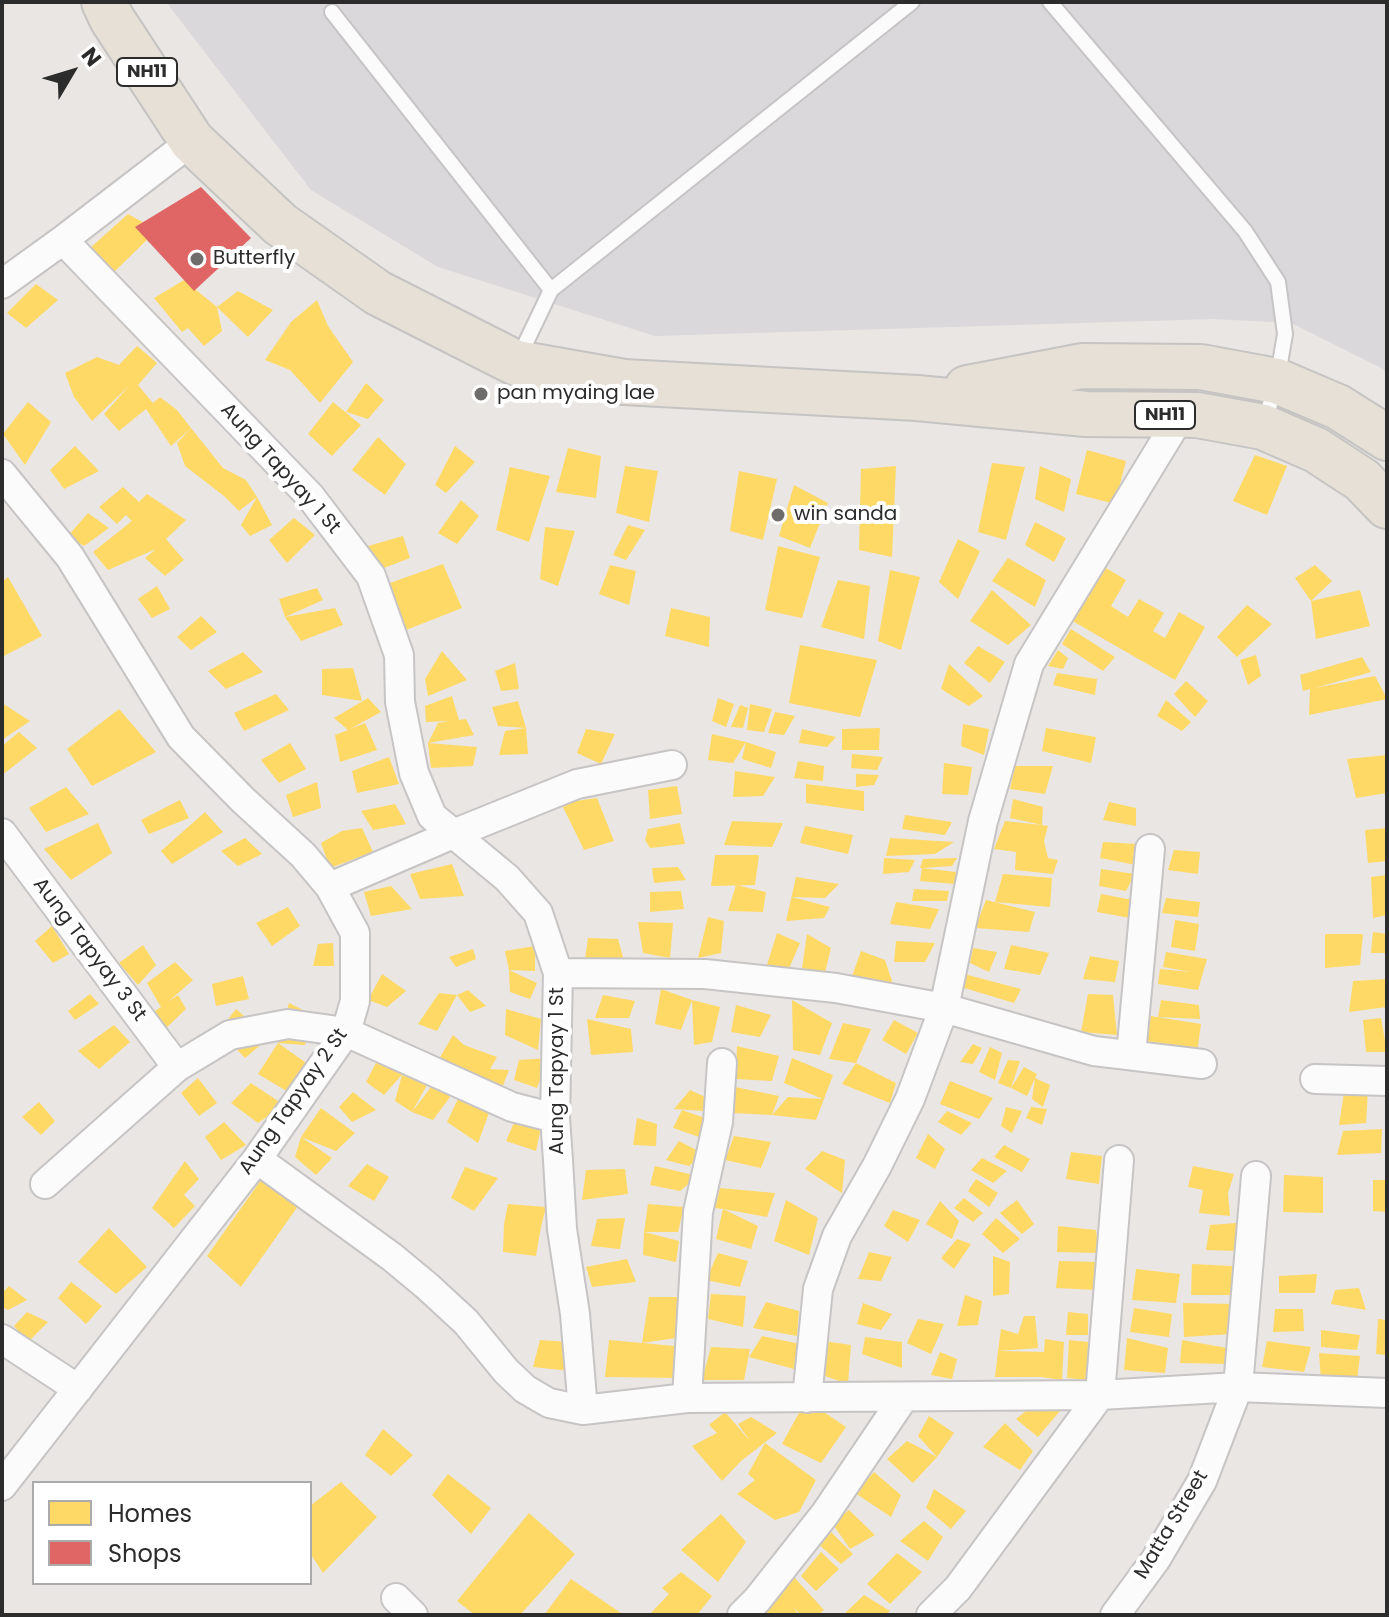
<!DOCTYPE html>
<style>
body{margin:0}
#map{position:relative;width:1389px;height:1617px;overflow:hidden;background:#e9e6e3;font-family:Poppins,sans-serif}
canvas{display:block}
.frame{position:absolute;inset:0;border:4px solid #2c2c2c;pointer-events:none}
.legend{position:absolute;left:32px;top:1481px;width:280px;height:104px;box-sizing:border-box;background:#fff;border:2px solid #ababab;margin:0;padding:10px 14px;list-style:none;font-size:24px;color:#2c2c2c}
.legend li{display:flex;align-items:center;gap:16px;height:40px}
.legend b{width:40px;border:2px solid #ababab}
.north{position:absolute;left:32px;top:32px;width:80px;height:80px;-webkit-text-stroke:6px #fff;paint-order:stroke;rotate:52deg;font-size:22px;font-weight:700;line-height:32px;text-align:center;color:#2c2c2c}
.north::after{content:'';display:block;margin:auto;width:28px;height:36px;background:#2c2c2c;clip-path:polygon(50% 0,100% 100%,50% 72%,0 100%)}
</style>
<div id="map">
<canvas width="1389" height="1617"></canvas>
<div class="frame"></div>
<ul class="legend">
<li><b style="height:22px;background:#ffd966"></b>Homes</li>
<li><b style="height:22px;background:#e06666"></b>Shops</li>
</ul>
<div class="north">N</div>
</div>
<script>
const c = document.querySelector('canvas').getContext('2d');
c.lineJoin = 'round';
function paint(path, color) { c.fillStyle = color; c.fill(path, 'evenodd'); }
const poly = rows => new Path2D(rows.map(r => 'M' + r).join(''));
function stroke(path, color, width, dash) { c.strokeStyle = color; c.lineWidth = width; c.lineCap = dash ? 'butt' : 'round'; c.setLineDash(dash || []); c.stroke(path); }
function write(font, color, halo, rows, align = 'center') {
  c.font = font + ' Poppins,sans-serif'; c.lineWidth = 8; c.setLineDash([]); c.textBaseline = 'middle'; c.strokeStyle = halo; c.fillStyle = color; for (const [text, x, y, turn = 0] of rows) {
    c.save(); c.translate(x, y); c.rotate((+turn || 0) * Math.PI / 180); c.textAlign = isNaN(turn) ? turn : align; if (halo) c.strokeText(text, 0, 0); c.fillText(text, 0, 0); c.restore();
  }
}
paint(poly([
 [166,2,1387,2,1387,374,1383,369,1291,323,1213,319,655,336,438,267,311,190]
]), '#dad8da');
paint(poly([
 [128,214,157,230,114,272,89,249],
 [184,280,217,307,222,331,204,346,188,328,182,332,154,298],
 [36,284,58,300,26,328,7,313],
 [238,291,273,310,248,337,217,307],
 [317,300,328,326,353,362,320,403,290,370,265,360,291,322],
 [137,346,157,363,138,385,153,403,160,397,177,410,191,428,171,446,146,409,119,431,104,414,129,386,92,421,74,397,65,373,97,357,119,365],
 [366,383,384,400,368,419,346,412],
 [28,402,51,422,25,465,3,434],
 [333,402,361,425,332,456,308,434],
 [191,428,223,468,246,480,257,497,272,525,250,536,241,525,257,497,239,511,224,496,185,466,177,443],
 [378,437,406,464,385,495,352,470],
 [75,446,99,471,64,489,50,470],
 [455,446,475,462,446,493,435,485],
 [568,448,601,456,596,498,556,492],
 [1087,450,1126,461,1115,504,1076,494],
 [1255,455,1287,466,1267,515,1233,501],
 [992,463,1025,467,1006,540,978,532],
 [625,466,658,471,649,522,616,513],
 [896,466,892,557,859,550,861,469],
 [1040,466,1071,479,1064,512,1035,499],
 [510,467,550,476,529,542,496,530],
 [739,471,777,479,763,540,730,531],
 [794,485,828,503,810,548,779,536],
 [123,487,139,502,147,494,186,520,166,539,184,560,165,576,145,558,156,549,108,570,93,552,132,521,126,515,117,524,99,507],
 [461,500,479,516,457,544,438,533],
 [88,513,109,528,84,546,68,536],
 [294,518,315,535,287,563,269,540],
 [1035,522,1066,538,1054,562,1025,545],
 [628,525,645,530,626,560,613,555],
 [545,527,575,531,558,586,540,579],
 [403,536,410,558,384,568,368,546],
 [958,539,980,551,958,599,939,582],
 [778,546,820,557,802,618,765,610],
 [1008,558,1046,580,1035,607,992,581],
 [443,564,462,608,406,630,390,583],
 [610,565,636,571,629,605,599,594],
 [1101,565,1126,580,1111,606,1128,617,1139,599,1164,613,1153,631,1165,638,1179,612,1205,627,1175,680,1069,619],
 [1315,565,1332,581,1311,601,1360,590,1370,626,1316,639,1311,601,1295,578],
 [890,570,920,577,901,650,878,641],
 [8,577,42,636,2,657,2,582],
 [838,580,870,586,864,639,821,627],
 [157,586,170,609,152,618,138,599],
 [317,588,323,600,285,617,335,608,343,625,301,641,285,617,279,599],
 [992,590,1031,625,1008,645,970,621],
 [1247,605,1272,624,1237,657,1217,637],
 [671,608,710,617,709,647,665,636],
 [201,616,217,632,191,650,177,637],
 [1071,629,1115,657,1103,671,1062,644],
 [800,645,877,660,860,717,789,703],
 [978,646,1005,662,990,683,964,663],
 [1058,650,1068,658,1063,669,1048,666],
 [442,651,467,680,428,696,425,679],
 [243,652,263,672,226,689,208,671],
 [1256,655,1261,676,1248,685,1240,660],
 [1362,657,1371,672,1315,688,1375,676,1387,699,1309,715,1310,689,1303,691,1300,675],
 [515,663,519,689,501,691,495,671],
 [949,664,983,696,969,706,941,689],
 [353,668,362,701,322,695,322,669],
 [1057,673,1097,679,1095,695,1053,685],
 [1186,681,1208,701,1195,717,1174,694],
 [276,694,289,710,244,731,234,713],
 [452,696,459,720,466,719,474,735,428,743,438,723,449,721,426,722,425,706],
 [368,698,381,712,350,729,365,723,377,750,340,762,335,735,348,730,334,718],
 [718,698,734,704,726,727,712,721],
 [1166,700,1191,722,1182,731,1157,716],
 [518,701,526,728,528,754,499,755,505,731,526,728,498,726,492,707],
 [2,703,30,721,2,740],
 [750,704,772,709,764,732,747,730],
 [740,705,748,708,743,728,731,727],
 [119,709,156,752,92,786,67,749],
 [775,712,795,716,784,735,768,733],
 [963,724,989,729,984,755,961,746],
 [880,728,879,750,842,750,842,729],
 [1046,728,1096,737,1091,763,1042,751],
 [586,729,615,734,601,764,577,753],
 [802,729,836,737,827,747,799,743],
 [19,732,37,748,2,775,2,746],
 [712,734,746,742,733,763,708,760],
 [746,742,776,752,771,768,742,759],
 [290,743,306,769,279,783,261,760],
 [428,743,477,747,473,766,431,768],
 [852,754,883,757,877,770,851,768],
 [1387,755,1387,793,1356,798,1347,759],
 [389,757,399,784,357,793,352,771],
 [798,761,824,766,823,781,794,778],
 [944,763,972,767,968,795,942,794],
 [1015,766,1053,766,1045,794,1010,789],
 [735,771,775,777,763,796,733,797],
 [856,774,879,775,874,785,856,787],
 [317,782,321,808,293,817,286,795],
 [806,784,864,791,864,811,806,803],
 [677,786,682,814,650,819,648,790],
 [66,787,89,814,46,832,29,808],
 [597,798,614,841,584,850,561,803],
 [1013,799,1043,807,1042,825,1048,826,1044,841,1048,858,1058,860,1053,874,1015,870,1016,852,994,849,1005,821,1042,825,1010,818],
 [180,800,189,818,149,834,141,820],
 [1109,802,1136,808,1136,826,1103,820],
 [395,804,406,824,373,830,361,811],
 [205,812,223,832,172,864,161,851],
 [905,815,952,822,945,835,902,829],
 [732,821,783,823,772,847,724,845],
 [98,823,112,853,71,880,44,849],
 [680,823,685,844,650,848,645,840,648,829],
 [805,826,853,835,848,854,800,843],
 [362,828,373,852,330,868,321,843,342,831],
 [1387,828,1387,861,1368,863,1365,830],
 [245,838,262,854,238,866,221,851],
 [890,838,954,842,935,854,886,856],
 [1103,842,1137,844,1136,865,1100,858],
 [1174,850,1200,852,1198,874,1168,870],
 [715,855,759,855,755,885,711,886],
 [884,858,915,860,909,872,883,874],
 [957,858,952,866,922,868,956,872,955,884,920,881,922,868,920,868,923,859],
 [452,864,464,896,420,899,410,874],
 [678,867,686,880,654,883,652,868],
 [1101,869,1135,874,1126,891,1099,886],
 [1003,874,1052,878,1050,907,995,902],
 [1387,875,1387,915,1373,918,1371,877],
 [796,877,839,884,825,898,792,897,830,907,824,918,786,921],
 [736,885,766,892,763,912,728,911],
 [391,886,412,909,371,916,364,892],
 [914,889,949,891,947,901,912,901],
 [681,891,684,909,650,912,650,892],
 [1101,894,1133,900,1130,918,1097,912],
 [1166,898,1200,902,1198,917,1162,913],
 [986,900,1035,912,1029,932,975,928],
 [896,902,939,909,930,929,890,924],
 [288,907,300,926,272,946,256,923],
 [708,917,724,921,721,953,698,958],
 [1175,920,1199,924,1195,951,1171,947],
 [638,922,673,923,670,958,643,953],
 [52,926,69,954,53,963,35,941],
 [1373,932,1387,934,1387,953,1371,953],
 [777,933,800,943,787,973,766,968],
 [807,934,831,948,825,973,802,968],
 [1325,934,1363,934,1360,965,1325,968],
 [588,938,618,939,626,968,585,959],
 [896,941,935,943,925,962,894,962],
 [333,943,334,966,313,966,318,944],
 [143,945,156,965,138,985,119,963],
 [1011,945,1049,953,1040,975,1004,969],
 [535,946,535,971,509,970,537,983,530,999,510,992,509,970,505,951],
 [973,948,997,952,989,972,970,963],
 [473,949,476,959,456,967,449,957],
 [861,951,885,960,893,984,852,976],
 [1166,952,1207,959,1198,990,1158,984,1160,969,1191,972,1163,967],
 [1090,956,1119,961,1115,982,1083,979],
 [175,962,193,980,168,1002,178,995,186,1009,165,1029,155,1011,161,1007,147,983],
 [382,974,406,991,387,1007,368,1000],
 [964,974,1021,989,1014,1003,961,987],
 [243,976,249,999,216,1006,212,984],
 [1387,979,1387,1007,1349,1012,1353,981],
 [661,989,692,1000,681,1030,655,1024],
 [468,990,486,1006,470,1012,457,995],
 [439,993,457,995,437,1031,418,1024],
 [90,994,99,1004,75,1020,68,1011],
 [1088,994,1113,995,1117,1035,1081,1032],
 [603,995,635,1001,629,1018,595,1018],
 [692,1000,720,1007,712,1042,694,1045],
 [792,1000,832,1023,820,1055,793,1050],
 [1161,1000,1199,1005,1200,1019,1158,1017],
 [289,1003,313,1015,305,1045,278,1043],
 [736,1005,771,1015,760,1037,731,1032],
 [236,1009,269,1038,245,1058,219,1031],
 [506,1009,541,1019,538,1050,505,1035],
 [1151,1016,1201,1024,1197,1053,1144,1045],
 [1381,1018,1387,1052,1366,1052,1363,1020],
 [587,1019,631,1029,633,1052,591,1055],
 [894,1020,918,1033,906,1054,882,1040],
 [843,1023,871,1029,856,1063,829,1059],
 [114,1025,130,1042,99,1069,78,1051],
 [453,1035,464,1045,497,1057,490,1069,509,1070,502,1088,467,1077,454,1064,439,1059],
 [278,1043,312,1067,290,1093,258,1074],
 [973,1044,982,1048,973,1064,960,1062],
 [737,1046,779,1056,772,1081,736,1079],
 [990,1047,1002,1053,995,1080,979,1072],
 [548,1058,537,1088,514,1080,519,1060],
 [792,1058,833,1075,816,1120,772,1115,788,1097,823,1099,784,1083],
 [378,1059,407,1069,384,1095,366,1082],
 [1008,1060,1020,1061,1011,1088,998,1083],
 [856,1063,896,1083,890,1103,842,1084],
 [1024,1067,1037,1074,1027,1096,1011,1088],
 [402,1075,427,1085,412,1112,395,1101],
 [198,1078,217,1103,199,1116,181,1093],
 [438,1078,450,1097,433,1120,412,1112],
 [1035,1078,1050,1085,1043,1107,1032,1099],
 [950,1081,993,1098,979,1119,940,1104],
 [251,1083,284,1105,258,1123,231,1103],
 [1345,1086,1368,1090,1366,1123,1339,1125],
 [735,1087,779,1096,772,1115,733,1113],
 [690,1090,712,1100,703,1111,674,1109],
 [353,1092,376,1110,352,1122,339,1107],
 [458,1099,489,1113,478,1143,447,1122],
 [39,1102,55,1121,41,1135,22,1117],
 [1006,1107,1022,1111,1012,1133,1001,1126],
 [1031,1107,1047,1109,1042,1125,1026,1118],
 [321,1108,355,1133,336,1151,301,1137,332,1158,316,1175,295,1157,301,1137],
 [682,1110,708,1119,702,1138,673,1128],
 [947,1111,972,1123,961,1135,938,1122],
 [516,1118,541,1127,536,1151,506,1141],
 [637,1118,657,1124,656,1146,633,1145],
 [224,1122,246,1145,221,1160,205,1137],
 [1382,1129,1381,1153,1337,1155,1343,1131],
 [928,1134,945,1149,935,1169,916,1158],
 [734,1136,771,1142,761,1168,725,1160],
 [679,1141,704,1154,689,1166,666,1160],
 [1004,1145,1030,1159,1022,1172,994,1157],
 [822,1151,845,1160,842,1193,805,1169],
 [1071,1152,1102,1156,1099,1184,1066,1179],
 [982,1158,1007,1171,993,1183,971,1170],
 [185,1161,199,1179,184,1195,195,1206,174,1228,152,1208],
 [367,1164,389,1177,374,1201,348,1186],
 [655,1166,698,1176,680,1191,650,1185],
 [1193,1166,1234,1174,1228,1193,1230,1216,1199,1213,1203,1190,1188,1187],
 [465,1167,498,1178,474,1211,451,1198],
 [625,1169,628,1194,582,1200,586,1170],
 [266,1173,303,1199,241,1287,207,1256],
 [1284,1175,1323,1177,1323,1213,1283,1212],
 [976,1179,998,1193,989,1207,968,1191],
 [1373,1180,1387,1180,1387,1212,1373,1211],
 [720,1188,775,1193,767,1217,723,1209,758,1226,751,1249,716,1239,723,1209,715,1208],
 [964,1198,983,1213,973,1222,954,1208],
 [786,1200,818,1218,809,1255,774,1241],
 [1017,1200,1034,1224,1022,1234,1000,1213],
 [940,1201,959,1221,952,1239,926,1224],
 [508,1204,546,1207,541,1227,536,1256,503,1252,504,1224],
 [648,1204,684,1207,678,1232,644,1232,679,1241,676,1262,643,1255,644,1232],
 [893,1210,920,1220,908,1242,884,1226],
 [625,1218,620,1249,591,1246,597,1219],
 [996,1218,1020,1239,1003,1253,982,1234],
 [1237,1223,1237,1251,1206,1250,1210,1225],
 [1058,1226,1096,1230,1099,1253,1057,1252],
 [109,1228,147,1267,116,1294,78,1262],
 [957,1239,971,1244,954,1269,941,1258],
 [869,1252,892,1257,881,1281,858,1279],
 [718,1253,748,1261,740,1287,706,1280],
 [993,1256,1010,1262,1009,1294,993,1296],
 [627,1259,636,1282,592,1287,586,1267],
 [1059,1261,1099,1262,1097,1290,1056,1288],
 [1192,1264,1232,1266,1231,1295,1191,1295],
 [1136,1269,1180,1274,1176,1303,1132,1300],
 [1317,1274,1315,1293,1279,1293,1279,1276],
 [71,1282,102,1306,86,1324,58,1298],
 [9,1286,27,1300,8,1310,2,1307,2,1293],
 [1359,1288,1366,1310,1331,1304,1335,1290],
 [711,1294,746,1296,743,1327,708,1319],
 [965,1295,982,1301,978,1325,957,1326],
 [649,1297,677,1297,683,1337,642,1343,675,1346,678,1378,605,1377,609,1340,642,1343],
 [766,1302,799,1311,797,1336,753,1328],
 [863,1303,892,1314,881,1330,857,1324],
 [1183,1303,1234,1304,1232,1334,1184,1337],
 [1134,1308,1172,1314,1169,1337,1130,1332],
 [1275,1309,1303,1309,1304,1331,1273,1332],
 [27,1312,48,1322,28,1342,14,1326],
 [1068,1312,1088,1314,1088,1335,1066,1335],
 [1024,1316,1035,1316,1038,1348,998,1351,1001,1329,1018,1334],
 [918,1319,944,1324,931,1354,907,1343],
 [1378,1319,1387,1320,1387,1355,1376,1354],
 [1321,1330,1360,1335,1357,1350,1321,1347],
 [762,1336,805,1345,794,1369,749,1357],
 [865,1337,902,1342,902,1368,862,1354],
 [1127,1338,1168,1348,1165,1373,1124,1370],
 [1045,1339,1064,1342,1062,1380,1041,1377,995,1377,998,1351,1044,1352],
 [540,1340,570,1342,570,1371,533,1367],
 [1069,1340,1088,1342,1087,1380,1067,1378],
 [1182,1340,1227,1348,1230,1364,1180,1363],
 [824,1341,851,1345,848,1384,819,1374],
 [1267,1341,1311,1347,1304,1372,1262,1367],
 [711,1347,750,1349,744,1380,702,1380],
 [940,1352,957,1359,952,1379,931,1375],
 [1319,1353,1360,1356,1357,1380,1321,1380],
 [806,1400,846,1427,821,1463,782,1444],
 [1037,1402,1060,1411,1038,1437,1016,1419],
 [725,1412,750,1441,738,1424,751,1417,777,1433,741,1461,722,1481,692,1446,717,1433,709,1425],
 [929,1416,954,1433,937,1457,913,1483,887,1459,907,1441,937,1457,918,1436],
 [1005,1423,1033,1451,1020,1470,983,1447],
 [383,1429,413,1455,391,1476,365,1455],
 [765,1443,816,1480,799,1512,775,1520,737,1494,755,1480,748,1474],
 [874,1472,901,1495,891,1517,855,1493],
 [448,1474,491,1508,471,1534,432,1495],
 [341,1482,377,1517,323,1573,310,1553,310,1506],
 [934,1489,966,1511,951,1529,926,1508],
 [849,1510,875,1535,850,1549,832,1523],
 [529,1513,575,1554,520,1615,475,1615,457,1601],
 [721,1514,746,1542,718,1582,681,1550],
 [924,1521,943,1537,928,1561,900,1541],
 [831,1532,853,1554,841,1564,817,1543],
 [821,1552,839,1569,816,1591,801,1576],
 [897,1553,922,1572,890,1604,867,1584],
 [681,1572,712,1596,697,1615,653,1615,651,1613,669,1594,662,1588],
 [794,1577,824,1610,818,1615,801,1615,793,1607,799,1615,762,1615,758,1612],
 [571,1579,621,1613,620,1615,544,1615],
 [864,1595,890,1611,886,1615,843,1615]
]), '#ffd966');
paint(poly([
 [201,187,251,238,194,291,135,227]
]), '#e06666');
const service = poly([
 [1050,2,1245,231,1278,282,1285,334,1277,381,1265,421],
 [332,12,551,290],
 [518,359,551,290,912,2]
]);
const minor = poly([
 [63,240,310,496,371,576,399,655,400,702,414,773,432,816,507,878,538,913,558,973,555,1118,558,1160,562,1229,575,1314,583,1410],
 [2,284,63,240,192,141],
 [2,474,70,557,181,737,243,800,303,855,330,887,355,933,355,1001,346,1032,257,1159,2,1486],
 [2,833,177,1067],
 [330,887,453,834,577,784,672,765],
 [558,973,705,974,836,988,944,1008,1094,1051,1202,1064],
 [1131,1055,1150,849],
 [1315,1079,1387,1081],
 [257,1159,392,1257,427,1286,466,1322,506,1371,525,1389,549,1403,583,1410,687,1398,1100,1395,1238,1387,1387,1393],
 [45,1184,177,1067,230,1035,288,1024,346,1032,512,1107,555,1118],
 [2,1339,78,1389],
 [687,1398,698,1212,718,1122,722,1063],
 [807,1398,818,1289,837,1236,877,1166,910,1099,944,1008,983,821,1029,664,1181,415],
 [396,1598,413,1615],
 [742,1615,757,1600,825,1514,904,1397],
 [931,1615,958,1588,1100,1395,1119,1160],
 [1115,1615,1156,1559,1202,1481,1238,1387,1256,1176]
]);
const trunk = poly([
 [104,2,112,19,192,141,280,224,378,293,516,363,624,382,917,398,1086,414,1197,415,1263,427,1316,450,1362,480,1387,506],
 [967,388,1082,366,1201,367,1277,381,1338,407,1387,438]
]);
stroke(service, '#c6c4c5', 18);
stroke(minor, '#c6c4c5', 32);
stroke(trunk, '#c5c4c2', 48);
stroke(service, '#fcfbfb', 14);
stroke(minor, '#fcfbfb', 28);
stroke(trunk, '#e6e0d6', 44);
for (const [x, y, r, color] of [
 [197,259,8,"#6e6d6c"],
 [481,394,8,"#6e6d6c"],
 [778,515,8,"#6e6d6c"]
]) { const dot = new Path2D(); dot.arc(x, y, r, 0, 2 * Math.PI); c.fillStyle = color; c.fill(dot); stroke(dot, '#fff', 3); }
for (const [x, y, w] of [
 [147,72,60],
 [1165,415,60]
]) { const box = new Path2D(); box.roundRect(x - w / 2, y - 14, w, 28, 6); c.fillStyle = '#fff'; c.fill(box); stroke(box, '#2c2c2c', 2); }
write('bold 18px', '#2c2c2c', null, [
 ["NH11",147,72],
 ["NH11",1165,415]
]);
write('20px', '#2c2c2c', '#fff', [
 ["Butterfly",213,259],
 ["pan myaing lae",497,394],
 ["win sanda",794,515]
], 'left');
write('20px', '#2c2c2c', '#fff', [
 ["Aung Tapyay 1 St",280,469,48],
 ["Aung Tapyay 3 St",89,950,53],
 ["Aung Tapyay 1 St",558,1071,-90],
 ["Aung Tapyay 2 St",294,1102,-55],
 ["Matta Street",1172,1525,-59]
]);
</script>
